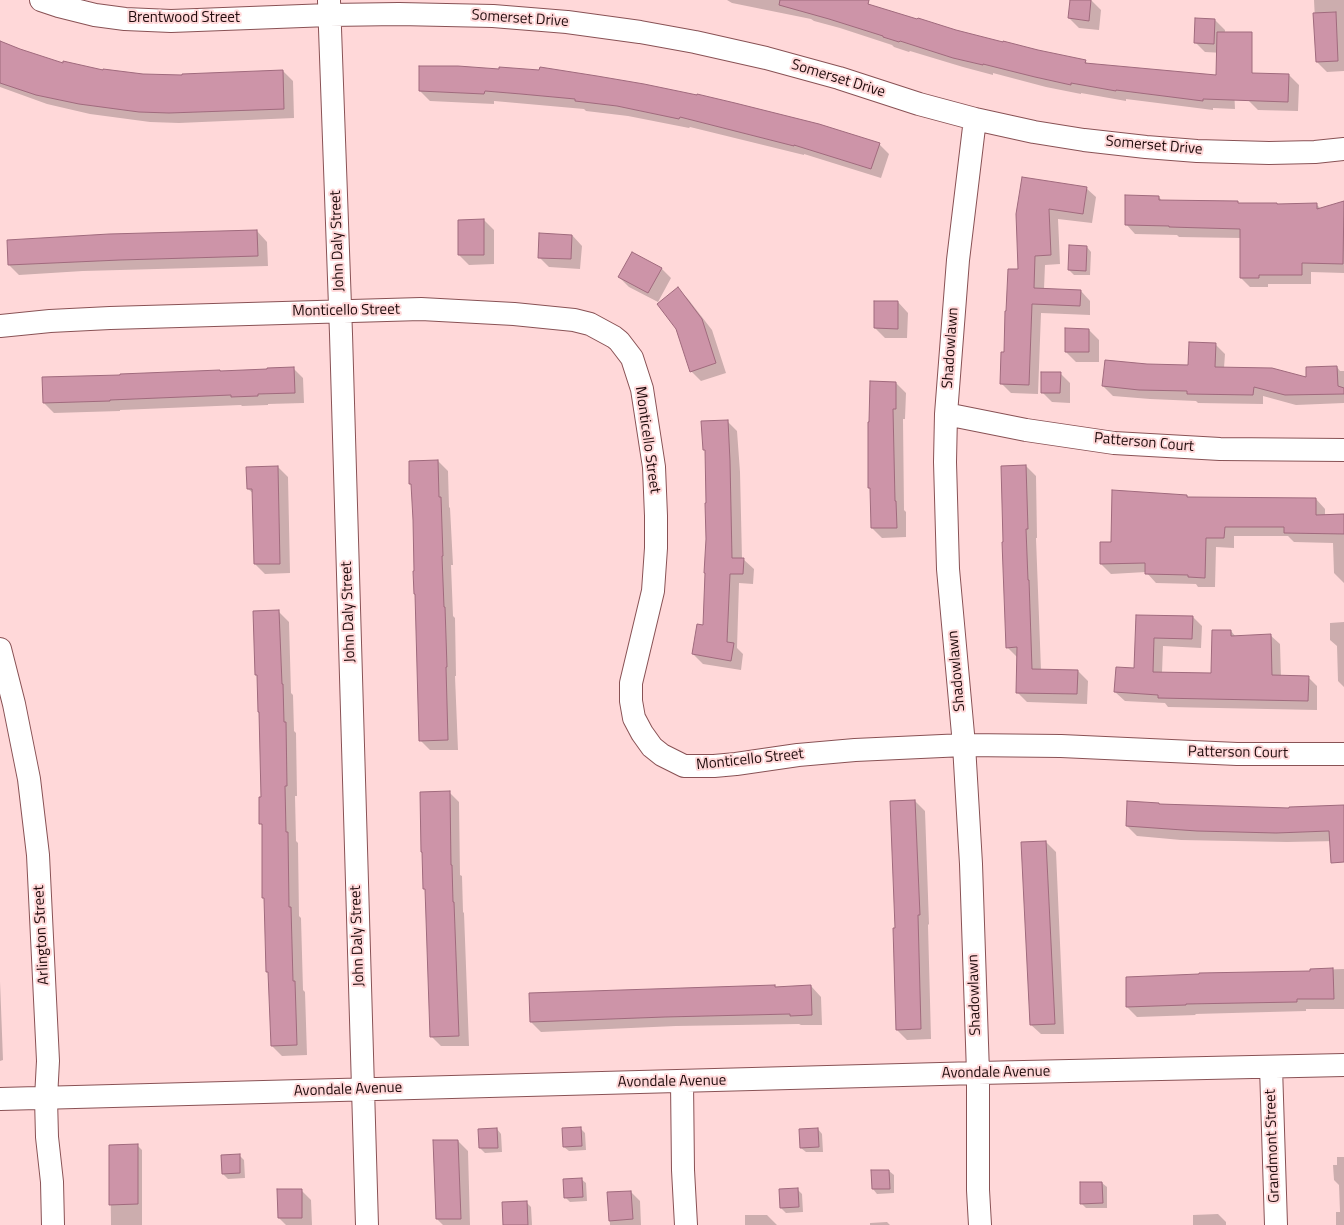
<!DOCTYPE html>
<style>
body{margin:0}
canvas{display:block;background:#ffd8d9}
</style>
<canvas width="1344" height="1225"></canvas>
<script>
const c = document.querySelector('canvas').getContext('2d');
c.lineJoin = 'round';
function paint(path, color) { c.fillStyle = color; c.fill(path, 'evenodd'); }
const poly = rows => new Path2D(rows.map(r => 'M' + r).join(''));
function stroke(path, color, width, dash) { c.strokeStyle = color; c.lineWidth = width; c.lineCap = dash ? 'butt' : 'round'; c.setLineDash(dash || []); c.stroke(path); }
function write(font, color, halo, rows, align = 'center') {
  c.font = font + ' "Titillium Web",sans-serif'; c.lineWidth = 4; c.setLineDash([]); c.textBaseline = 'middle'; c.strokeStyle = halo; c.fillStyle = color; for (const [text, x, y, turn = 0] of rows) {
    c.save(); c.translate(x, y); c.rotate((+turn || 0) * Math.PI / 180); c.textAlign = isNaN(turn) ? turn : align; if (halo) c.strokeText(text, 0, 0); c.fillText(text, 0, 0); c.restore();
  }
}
paint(poly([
 [727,0,858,0,868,3,870,5,955,31,1038,51,1085,61,1088,64,1234,87,1235,109,1213,108,1213,110,1126,99,1126,101,1081,93,1081,94,1046,87,993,73,993,75,963,67,910,51,909,52,894,47,892,45,840,28,814,21,811,19,732,3],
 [1071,0,1091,0,1101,10,1099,30,1079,28,1069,18],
 [1314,0,1344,0,1344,71,1327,72,1317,62],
 [1196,19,1215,20,1225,30,1224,53,1205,52,1195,42],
 [0,42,63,65,104,71,142,75,183,76,283,71,293,81,294,118,179,123,150,122,90,114,47,104,0,87],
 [420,67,879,144,889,154,881,178,804,154,804,155,690,127,689,128,628,116,586,111,584,109,494,101,494,104,430,101,420,91],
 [1289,75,1299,85,1298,111,1258,110,1248,100],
 [1086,188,1096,197,1092,223,1058,219,1060,264,1045,265,1044,289,1081,291,1090,301,1090,315,1041,313,1038,394,1011,393,1001,383,1005,353,1019,270,1017,214],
 [1159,197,1162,201,1237,202,1240,204,1278,205,1316,204,1321,209,1344,202,1344,273,1311,272,1311,284,1268,284,1268,287,1250,287,1241,278,1241,238,1179,237,1177,235,1135,234,1126,224],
 [484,220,494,230,494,264,469,265,459,255],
 [257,231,267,242,268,266,83,271,19,275,9,265,8,241],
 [572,235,582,246,580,269,549,267,539,257],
 [1087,247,1091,252,1090,275,1074,275,1069,270],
 [661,268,671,278,658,302,629,287,619,277],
 [678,289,688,299,712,330,726,373,701,381,691,371,677,329],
 [898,302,908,313,907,338,885,338,875,328],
 [1066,329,1089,330,1099,340,1099,362,1076,362,1066,352],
 [1215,344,1225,354,1224,368,1307,379,1337,367,1340,371,1344,371,1344,403,1296,405,1263,396,1263,404,1198,403,1196,401,1150,399,1113,396,1103,386,1147,365,1189,366],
 [293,368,303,378,304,403,268,404,268,405,242,406,241,405,120,410,120,411,54,413,44,403,121,376],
 [1060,373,1070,383,1070,403,1052,402,1042,392],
 [896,383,906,393,905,419,903,419,904,510,906,512,906,537,882,538,872,528,871,489,869,488],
 [727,421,737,431,740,472,742,559,743,559,754,569,753,584,739,583,737,648,743,654,741,670,703,664,693,654,704,626,707,504,706,451,704,449],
 [438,461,448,471,449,507,450,508,453,565,451,565,453,616,455,618,456,676,455,676,458,750,430,750,420,740,415,572,412,485,410,484],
 [1026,466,1036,476,1037,538,1036,538,1041,670,1078,671,1088,681,1087,704,1027,702,1017,692,1017,657,1007,647,1004,543],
 [278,467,288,477,290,573,265,574,255,564,254,494,248,489,247,468],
 [1187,496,1189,498,1316,499,1325,509,1325,516,1344,515,1344,583,1334,573,1333,543,1294,542,1288,536,1234,536,1234,548,1216,547,1215,587,1198,587,1196,584,1156,583,1146,572,1111,574,1101,564,1112,543],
 [279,612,289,622,291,693,293,695,294,731,296,733,297,796,295,796,296,841,298,843,299,916,301,918,303,990,305,992,307,1055,282,1056,272,1046,263,826,260,823,262,798,260,713,259,712,258,676,256,674],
 [1137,616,1193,617,1202,626,1201,648,1163,646,1162,673,1212,674,1231,631,1236,637,1270,635,1280,644,1281,677,1308,677,1317,686,1317,710,1168,707,1165,703,1125,701,1115,692,1135,669],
 [1344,622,1344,687,1338,681,1337,646,1330,640,1330,623],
 [449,792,459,802,460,875,462,876,463,912,464,913,469,1046,441,1046,431,1036,426,890,424,888],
 [915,801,925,811,929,924,928,925,931,1039,907,1040,897,1030,896,929],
 [1159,804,1290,809,1344,806,1344,843,1338,841,1287,842,1181,840,1137,836,1127,826],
 [1046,842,1056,852,1064,1034,1041,1034,1030,1024,1022,843],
 [1344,969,1344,1009,1306,1009,1306,1011,1195,1014,1196,1015,1137,1017,1127,1007,1311,972,1311,970],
 [0,981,3,1060,0,1061],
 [775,986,776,988,811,986,821,997,822,1025,801,1025,799,1024,676,1026,541,1032,531,1022,530,994],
 [580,1128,585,1133,586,1150,569,1151,564,1147],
 [497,1129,501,1134,502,1152,485,1153,480,1148],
 [818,1129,822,1134,823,1152,806,1152,801,1148],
 [458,1141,468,1151,470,1225,443,1225,437,1219,436,1171],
 [137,1145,142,1150,142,1225,111,1225,110,1146],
 [239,1155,244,1160,245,1178,228,1179,223,1174],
 [1337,1157,1344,1157,1344,1225,1336,1225,1336,1212,1340,1212,1339,1185,1334,1180,1333,1165,1337,1165],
 [872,1171,889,1171,894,1175,894,1193,877,1194,873,1189],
 [581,1179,586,1183,587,1201,570,1202,565,1197],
 [1102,1183,1107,1187,1107,1208,1086,1208,1081,1203],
 [797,1189,802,1194,803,1212,786,1213,781,1208],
 [301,1190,311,1200,312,1225,286,1225,279,1218],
 [631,1192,640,1201,641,1225,610,1225,609,1193],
 [526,1202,531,1207,532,1225,504,1225],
 [1218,1214,1226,1222,1226,1225,1193,1225,1193,1215],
 [745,1215,767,1215,777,1225,745,1225],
 [887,1222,890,1225,870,1225,870,1223]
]), '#0003');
const building = poly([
 [780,0,869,0,868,4,917,19,918,18,956,30,1003,42,1003,41,1038,50,1086,60,1085,63,1216,75,1217,32,1252,32,1252,73,1289,74,1288,102,1203,99,1203,101,1116,90,1116,91,1071,83,1071,85,1035,77,983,64,983,65,953,58,900,41,899,42,883,37,883,36,829,19,779,5,780,0],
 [1070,0,1091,0,1089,21,1068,18,1070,0],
 [1336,12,1338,61,1316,62,1313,13,1336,12],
 [1195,18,1215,19,1214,44,1194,43,1195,18],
 [0,41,20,49,63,63,63,61,103,70,103,69,143,74,182,75,182,74,283,70,284,109,169,113,139,112,79,104,36,95,0,83,0,41],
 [419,66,458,66,499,69,499,67,539,70,540,67,597,76,644,84,697,95,697,94,735,103,819,124,880,143,871,169,794,145,794,146,680,117,679,119,617,106,575,101,575,99,521,94,485,91,484,94,419,91,419,66],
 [1022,177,1087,187,1083,214,1049,209,1051,255,1035,256,1034,288,1081,290,1080,306,1032,304,1029,385,1000,384,1001,352,1004,352,1005,311,1006,311,1008,269,1018,269,1016,214,1022,177],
 [1125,195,1159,196,1159,200,1238,201,1238,203,1277,203,1277,204,1317,203,1317,209,1344,201,1343,264,1302,263,1302,275,1259,275,1259,278,1240,278,1240,229,1169,227,1169,226,1125,225,1125,195],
 [484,219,484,255,458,255,458,220,484,219],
 [257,230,258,256,120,260,8,265,7,240,109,234,257,230],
 [539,233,572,235,571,259,538,258,539,233],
 [1069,245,1087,246,1086,271,1068,270,1069,245],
 [632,252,662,268,648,293,618,277,632,252],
 [678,287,702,319,716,363,690,372,676,329,657,304,678,287],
 [874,301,898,301,898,329,874,328,874,301],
 [1065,328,1089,329,1089,352,1065,352,1065,328],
 [1189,342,1216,343,1215,367,1272,368,1306,377,1306,367,1337,366,1338,386,1344,388,1344,394,1285,395,1254,387,1253,395,1187,394,1187,391,1139,390,1102,386,1105,360,1147,364,1188,365,1189,342],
 [294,367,295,393,258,394,258,396,231,397,231,395,110,400,110,401,43,403,42,377,120,375,120,374,220,370,220,371,267,369,267,368,294,367],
 [1041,372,1061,372,1060,393,1041,393,1041,372],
 [870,381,896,382,896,409,893,409,895,501,896,501,897,528,871,528,870,488,868,488,868,422,869,422,870,381],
 [728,420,730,461,732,558,744,558,743,574,730,574,727,642,734,643,731,661,692,654,697,624,703,625,705,573,704,573,706,539,705,503,706,503,705,450,703,450,701,421,728,420],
 [438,460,439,497,441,497,443,556,442,556,444,607,445,607,447,667,446,667,448,740,419,741,415,594,414,594,413,571,414,571,413,520,411,484,409,484,409,461,438,460],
 [1026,465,1028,529,1026,529,1028,580,1029,580,1032,669,1078,670,1077,694,1016,693,1017,647,1006,648,1002,542,1003,542,1001,466,1026,465],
 [278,466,280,564,254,564,252,489,247,489,246,467,278,466],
 [1112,490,1187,495,1187,497,1316,498,1316,515,1344,514,1344,534,1284,533,1284,527,1225,527,1224,538,1206,538,1205,578,1188,577,1188,575,1145,574,1145,563,1100,564,1100,542,1111,542,1112,490],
 [279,610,282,684,283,684,284,722,286,722,287,786,285,786,286,832,288,832,289,907,291,907,293,981,295,981,297,1045,271,1046,268,972,266,972,264,898,262,898,262,824,259,824,259,797,261,797,259,712,258,712,257,675,255,675,253,611,279,610],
 [1136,615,1193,616,1192,639,1154,638,1153,672,1211,673,1212,630,1231,630,1231,636,1271,634,1272,675,1309,676,1308,701,1158,698,1158,695,1114,692,1116,667,1134,668,1136,615],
 [450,791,451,865,452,865,453,902,454,902,459,1036,430,1037,425,889,423,889,422,852,421,852,420,792,450,791],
 [915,800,920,915,918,915,921,1029,896,1030,893,928,895,928,890,801,915,800],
 [1127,801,1159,803,1159,804,1289,808,1289,807,1344,805,1344,862,1331,863,1329,831,1276,833,1197,831,1126,826,1127,801],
 [1046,841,1055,1024,1030,1025,1021,842,1046,841],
 [1333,968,1334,999,1297,999,1297,1002,1186,1004,1186,1005,1126,1007,1126,977,1199,974,1199,973,1310,971,1310,969,1333,968],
 [775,985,775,987,811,985,812,1015,790,1016,790,1014,665,1017,530,1022,529,993,775,985],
 [581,1127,582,1146,563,1147,562,1128,581,1127],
 [497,1128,498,1148,479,1148,478,1129,497,1128],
 [818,1128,819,1147,800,1148,799,1129,818,1128],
 [433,1140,458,1140,461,1219,436,1219,433,1140],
 [138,1144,138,1204,109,1205,109,1145,138,1144],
 [240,1154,240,1173,222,1174,221,1155,240,1154],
 [871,1170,889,1170,890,1189,872,1189,871,1170],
 [582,1178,583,1197,564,1198,563,1179,582,1178],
 [1080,1182,1102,1182,1103,1203,1080,1204,1080,1182],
 [798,1188,799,1207,780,1208,779,1189,798,1188],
 [277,1189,302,1189,302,1218,278,1218,277,1189],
 [631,1191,633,1219,609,1221,607,1192,631,1191],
 [527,1201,528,1225,503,1225,502,1202,527,1201]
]);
paint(building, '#cd94a8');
stroke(building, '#a06a7d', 1);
const minor = poly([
 [41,0,59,6,95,15,125,19,171,21,329,15,399,14,493,16,567,22,640,32,695,42,766,58,839,78,919,104,975,119,1034,132,1084,140,1146,147,1197,151,1269,153,1315,152,1344,149],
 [329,1,341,334,367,1225],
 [975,119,958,260,946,414,945,462,948,569,964,745,971,864,978,1073,978,1190,980,1225],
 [0,326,50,321,110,318,421,309,514,314,574,320,590,324,614,337,619,341,632,358,642,389,654,467,656,516,656,548,653,591,631,683,631,701,634,718,642,733,652,747,662,755,684,766,714,766,736,764,798,755,855,750,964,745,1061,746,1237,754,1344,754],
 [946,414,1026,430,1114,443,1220,449,1344,450],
 [0,649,14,704,29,779,38,855,48,1061,46,1098,47,1137,52,1182,53,1225],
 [1271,1067,1276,1225],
 [682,1082,683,1170,686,1225],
 [0,1099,978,1073,1344,1065]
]);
stroke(minor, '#895255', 24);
stroke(minor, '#fff', 22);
write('15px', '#210c0d', '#ffd8d9', [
 ["Brentwood Street",184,18],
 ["Somerset Drive",520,19,4],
 ["Somerset Drive",838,79,17],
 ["Somerset Drive",1154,146,5],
 ["John Daly Street",338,241,-92],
 ["Monticello Street",346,311,-1],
 ["Shadowlawn",951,348,-86],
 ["Monticello Street",647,440,82],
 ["Patterson Court",1144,443,5],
 ["John Daly Street",349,612,-92],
 ["Shadowlawn",957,671,-95],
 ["Patterson Court",1238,753,1],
 ["Monticello Street",750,760,-6],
 ["Arlington Street",42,935,-93],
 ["John Daly Street",358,936,-92],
 ["Shadowlawn",975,995,-92],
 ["Avondale Avenue",996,1073,-1],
 ["Avondale Avenue",672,1082,-1],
 ["Avondale Avenue",348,1090,-2],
 ["Grandmont Street",1273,1146,-92]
]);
</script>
